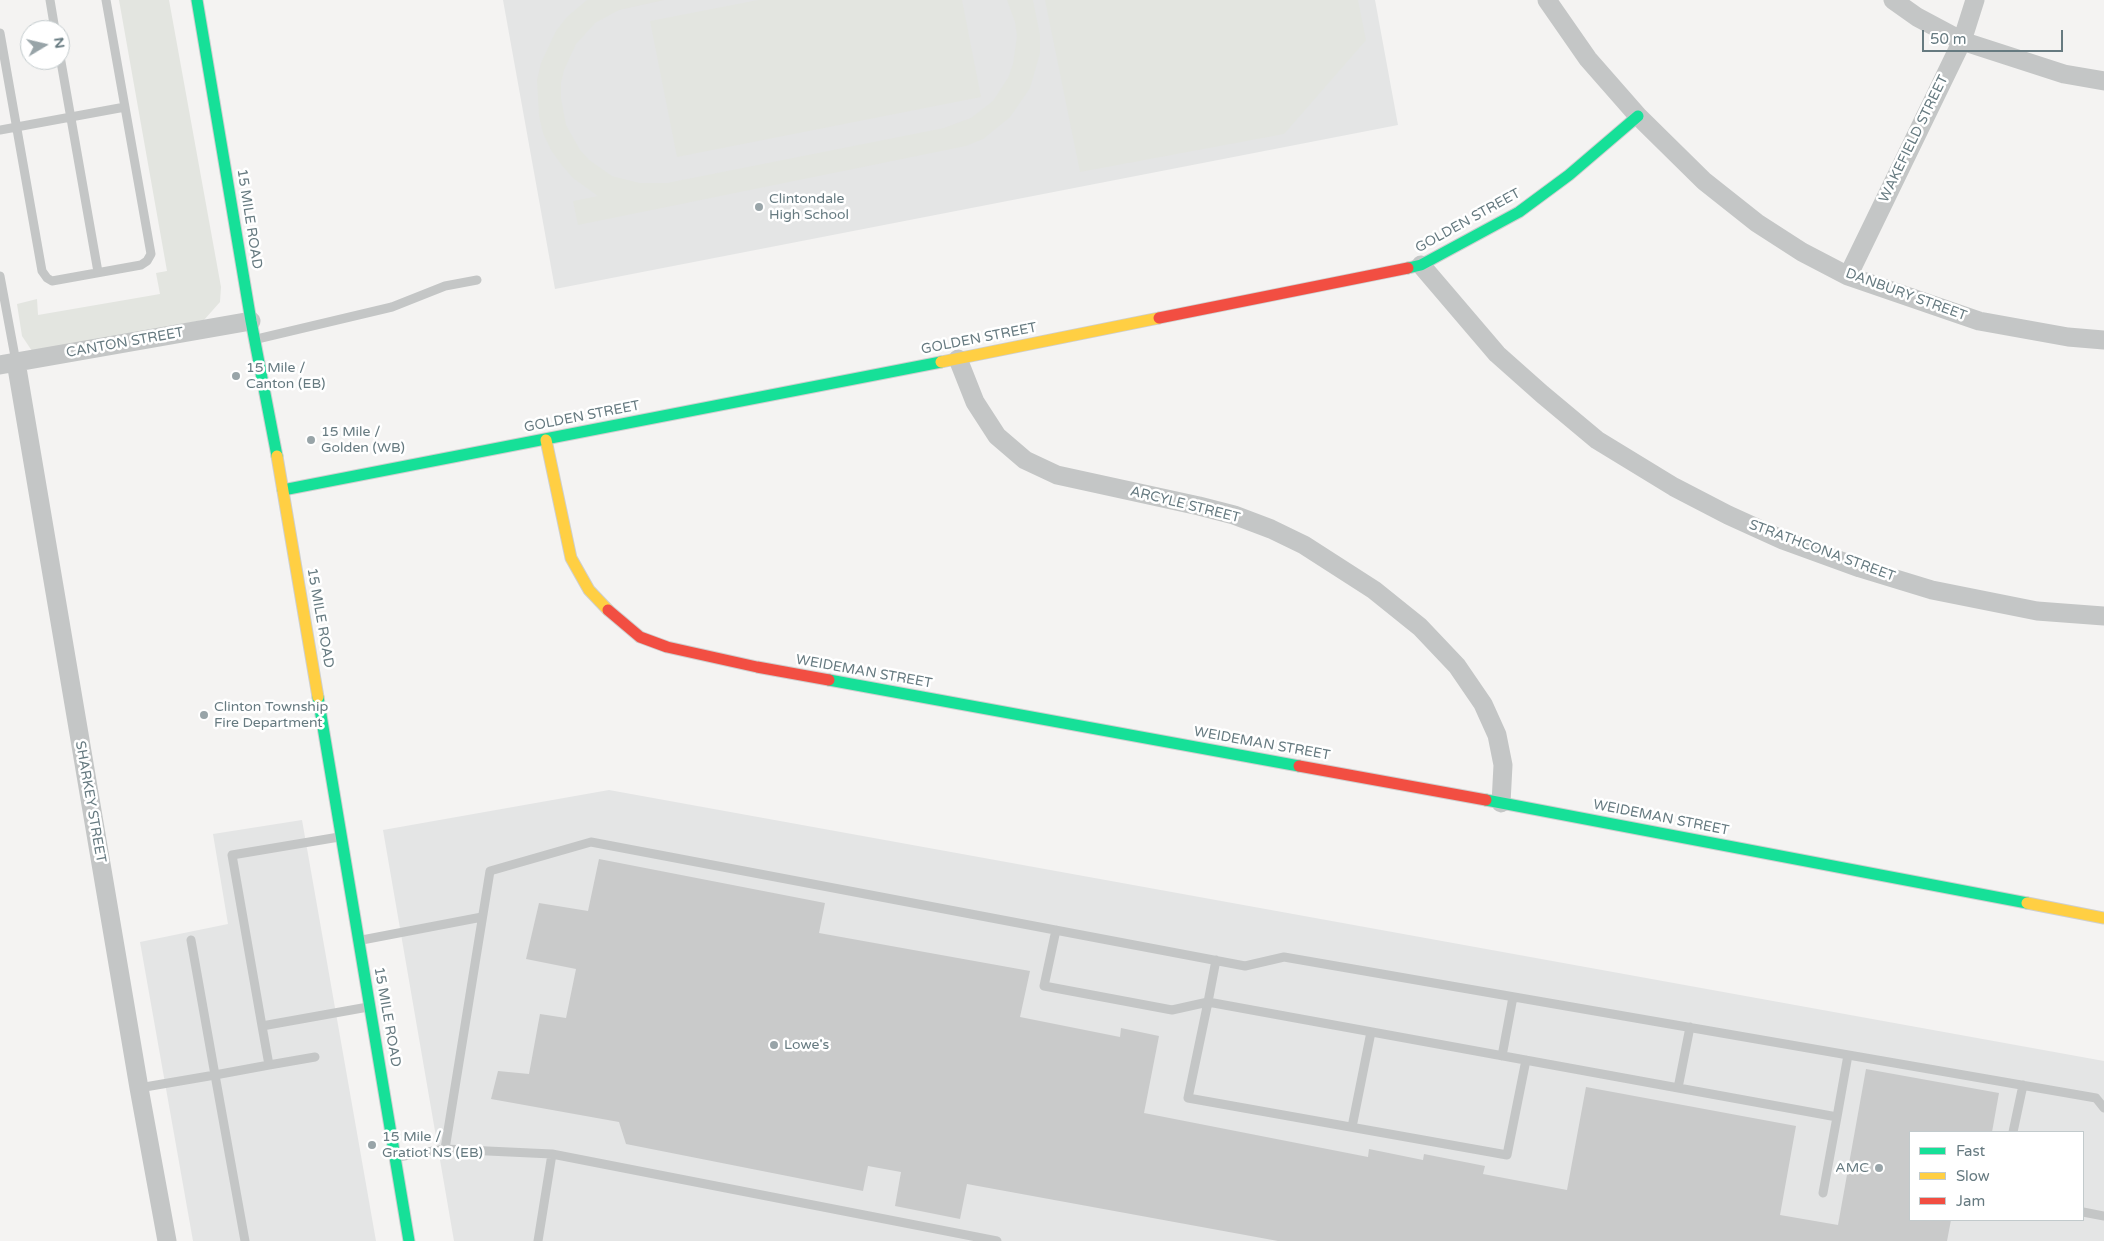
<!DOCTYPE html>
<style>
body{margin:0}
#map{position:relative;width:2104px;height:1241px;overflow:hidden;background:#f4f3f2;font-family:"Varela Round",sans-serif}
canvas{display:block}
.legend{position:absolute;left:1909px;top:1131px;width:175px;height:90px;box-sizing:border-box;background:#fff;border:1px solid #c2cacc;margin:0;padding:6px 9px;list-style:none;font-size:15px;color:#667a80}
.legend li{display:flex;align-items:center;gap:10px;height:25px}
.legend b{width:25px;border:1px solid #c2cacc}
.north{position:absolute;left:20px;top:20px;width:50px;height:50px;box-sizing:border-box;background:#fff;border:1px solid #c2cacc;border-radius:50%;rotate:81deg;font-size:14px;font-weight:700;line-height:20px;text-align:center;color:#667a80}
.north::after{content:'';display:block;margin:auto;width:18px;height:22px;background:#98a4a8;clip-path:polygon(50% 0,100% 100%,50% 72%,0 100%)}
.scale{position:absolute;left:1922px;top:30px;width:141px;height:22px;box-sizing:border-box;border:2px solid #667a80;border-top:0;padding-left:6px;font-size:15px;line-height:18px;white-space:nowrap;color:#667a80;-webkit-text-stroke:4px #fff;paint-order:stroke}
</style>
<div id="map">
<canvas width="2104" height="1241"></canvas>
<ul class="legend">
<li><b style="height:6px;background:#16e098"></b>Fast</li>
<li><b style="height:6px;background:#ffcf43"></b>Slow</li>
<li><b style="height:6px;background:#f24e42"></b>Jam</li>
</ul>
<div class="north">N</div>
<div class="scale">50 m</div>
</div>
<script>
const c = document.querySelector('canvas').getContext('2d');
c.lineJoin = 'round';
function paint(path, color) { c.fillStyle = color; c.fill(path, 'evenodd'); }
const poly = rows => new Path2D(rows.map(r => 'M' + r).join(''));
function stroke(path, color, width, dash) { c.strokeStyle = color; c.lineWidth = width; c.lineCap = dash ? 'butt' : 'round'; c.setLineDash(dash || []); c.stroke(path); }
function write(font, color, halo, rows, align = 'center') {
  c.font = font + ' "Varela Round",sans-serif'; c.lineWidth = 5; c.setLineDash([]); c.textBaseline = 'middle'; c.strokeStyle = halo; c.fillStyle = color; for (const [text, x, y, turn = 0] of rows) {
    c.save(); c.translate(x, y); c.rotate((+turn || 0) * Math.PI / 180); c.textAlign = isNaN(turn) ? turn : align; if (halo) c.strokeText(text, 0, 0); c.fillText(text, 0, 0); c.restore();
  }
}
paint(poly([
 [503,0,1375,0,1398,125,555,289],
 [609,790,2104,1061,2104,1241,454,1241,383,830],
 [1910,1132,2083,1132,2083,1220,1910,1220],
 [302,820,376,1241,193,1241,140,942,228,924,213,834]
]), '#e4e5e5');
paint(poly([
 [119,0,169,0,221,287,220,302,204,320,32,351,22,336,17,304,37,299,38,315,160,294,156,273,167,271],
 [587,0,664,0,619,10,595,23,576,44,564,70,561,83,561,98,566,125,580,150,589,160,612,176,640,183,667,183,944,128,971,118,993,101,1008,78,1013,64,1017,36,1015,22,1007,0,1033,0,1040,35,1040,53,1030,88,1010,117,983,139,966,146,578,225,573,201,598,196,573,178,561,164,551,150,543,133,539,116,537,81,541,63,556,31,567,17],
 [758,0,962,0,981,97,677,157,650,21],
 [1045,0,1358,0,1366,40,1284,134,1080,172]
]), '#e3e5e0');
paint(poly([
 [599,859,825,903,819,933,1030,971,1020,1017,1120,1037,1121,1028,1159,1036,1144,1113,1368,1157,1369,1149,1423,1160,1424,1154,1485,1166,1483,1174,1567,1190,1586,1087,1796,1126,1780,1215,1838,1225,1866,1069,1999,1093,1992,1132,1910,1132,1910,1220,1951,1220,1947,1241,1278,1241,967,1184,960,1219,895,1206,901,1172,868,1166,863,1191,626,1144,619,1122,491,1099,498,1071,529,1074,540,1014,566,1018,576,969,526,959,539,903,588,911]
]), '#c9caca');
const fast = poly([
 [197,0,251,321,277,456],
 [1408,268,1421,265,1519,212,1569,175,1638,116],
 [283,490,941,362],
 [829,680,1299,766],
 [318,697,409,1241],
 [1486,800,2027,903]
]);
const slow = poly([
 [941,362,1159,318],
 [546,440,571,558,589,590,608,610],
 [277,456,318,697],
 [2027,903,2104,918]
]);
const jam = poly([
 [1159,318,1408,268],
 [608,610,640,637,667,647,757,667,829,680],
 [1299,766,1486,800]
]);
stroke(fast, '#cecfcf', 13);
stroke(slow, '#cecfcf', 13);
stroke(jam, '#cecfcf', 13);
stroke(poly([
 [50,0,55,30],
 [0,33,42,271,47,278,52,281,141,265,147,261,151,254,106,0],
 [60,56,98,272],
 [0,130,125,107],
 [0,276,16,362],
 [257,339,392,307,445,286,477,280],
 [1056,930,1044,986,1172,1010,1208,1002,1188,1098,1507,1155,1526,1060],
 [362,940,482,917],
 [1216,960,1208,1002,1837,1117,1848,1055],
 [262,1026,232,855,339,837],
 [1502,1056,1513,997],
 [269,1065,315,1057],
 [139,1088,215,1075,191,940],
 [1678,1088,1690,1027],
 [1352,1127,1371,1032],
 [2013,1132,2023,1085],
 [445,1149,552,1154,538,1241],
 [552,1154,997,1241],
 [398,1157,445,1149,490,871,591,842,1245,966,1284,957,2096,1098,2104,1108],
 [1823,1193,1837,1117],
 [2083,1212,2104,1216],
 [245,1241,215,1075,269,1065,262,1026,368,1007]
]), '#c4c6c6', 9);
stroke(poly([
 [1547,0,1588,59,1638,116,1704,181,1757,223,1802,252,1848,276,1979,321,2068,337,2104,340],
 [1893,0,1917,17,1962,41,2064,74,2104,81],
 [1421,265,1497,354,1542,394,1597,440,1674,487,1728,515,1783,540,1860,568,1932,590,2037,611,2104,616],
 [1848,276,1962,41,1975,0],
 [958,359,975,402,997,436,1025,460,1057,475,1199,506,1234,515,1271,529,1304,545,1374,590,1420,627,1457,666,1483,704,1497,735,1503,765,1501,803],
 [16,362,139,1088,167,1241],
 [0,365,251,321]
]), '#c4c6c6', 19);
stroke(fast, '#16e098', 11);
stroke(slow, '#ffcf43', 11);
stroke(jam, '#f24e42', 11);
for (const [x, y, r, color] of [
 [759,207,5,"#98a4a8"],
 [236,376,5,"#98a4a8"],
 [311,440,5,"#98a4a8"],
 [204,715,5,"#98a4a8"],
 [774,1045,5,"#98a4a8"],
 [372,1145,5,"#98a4a8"],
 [1879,1168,5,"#98a4a8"]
]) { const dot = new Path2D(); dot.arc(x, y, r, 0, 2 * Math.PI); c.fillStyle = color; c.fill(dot); stroke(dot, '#fff', 2); }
write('14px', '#667a80', '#fff', [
 ["WAKEFIELD STREET",1914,139,-64],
 ["15 MILE ROAD",249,219,81],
 ["GOLDEN STREET",1468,221,-29],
 ["DANBURY STREET",1906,295,20],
 ["GOLDEN STREET",979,339,-11],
 ["CANTON STREET",125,343,-10],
 ["GOLDEN STREET",582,417,-11],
 ["ARCYLE STREET",1185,505,14],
 ["STRATHCONA STREET",1822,551,20],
 ["15 MILE ROAD",320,618,80],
 ["WEIDEMAN STREET",864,672,10],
 ["WEIDEMAN STREET",1262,744,10],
 ["SHARKEY STREET",90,802,80],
 ["WEIDEMAN STREET",1661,818,11],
 ["15 MILE ROAD",387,1017,80]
]);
write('14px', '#667a80', '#fff', [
 ["Clintondale",769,199],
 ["High School",769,215],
 ["15 Mile /",246,368],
 ["Canton (EB)",246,384],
 ["15 Mile /",321,432],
 ["Golden (WB)",321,448],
 ["Clinton Township",214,707],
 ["Fire Department",214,723],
 ["Lowe's",784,1045],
 ["15 Mile /",382,1137],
 ["Gratiot NS (EB)",382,1153],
 ["AMC",1869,1168,"right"]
], 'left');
</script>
